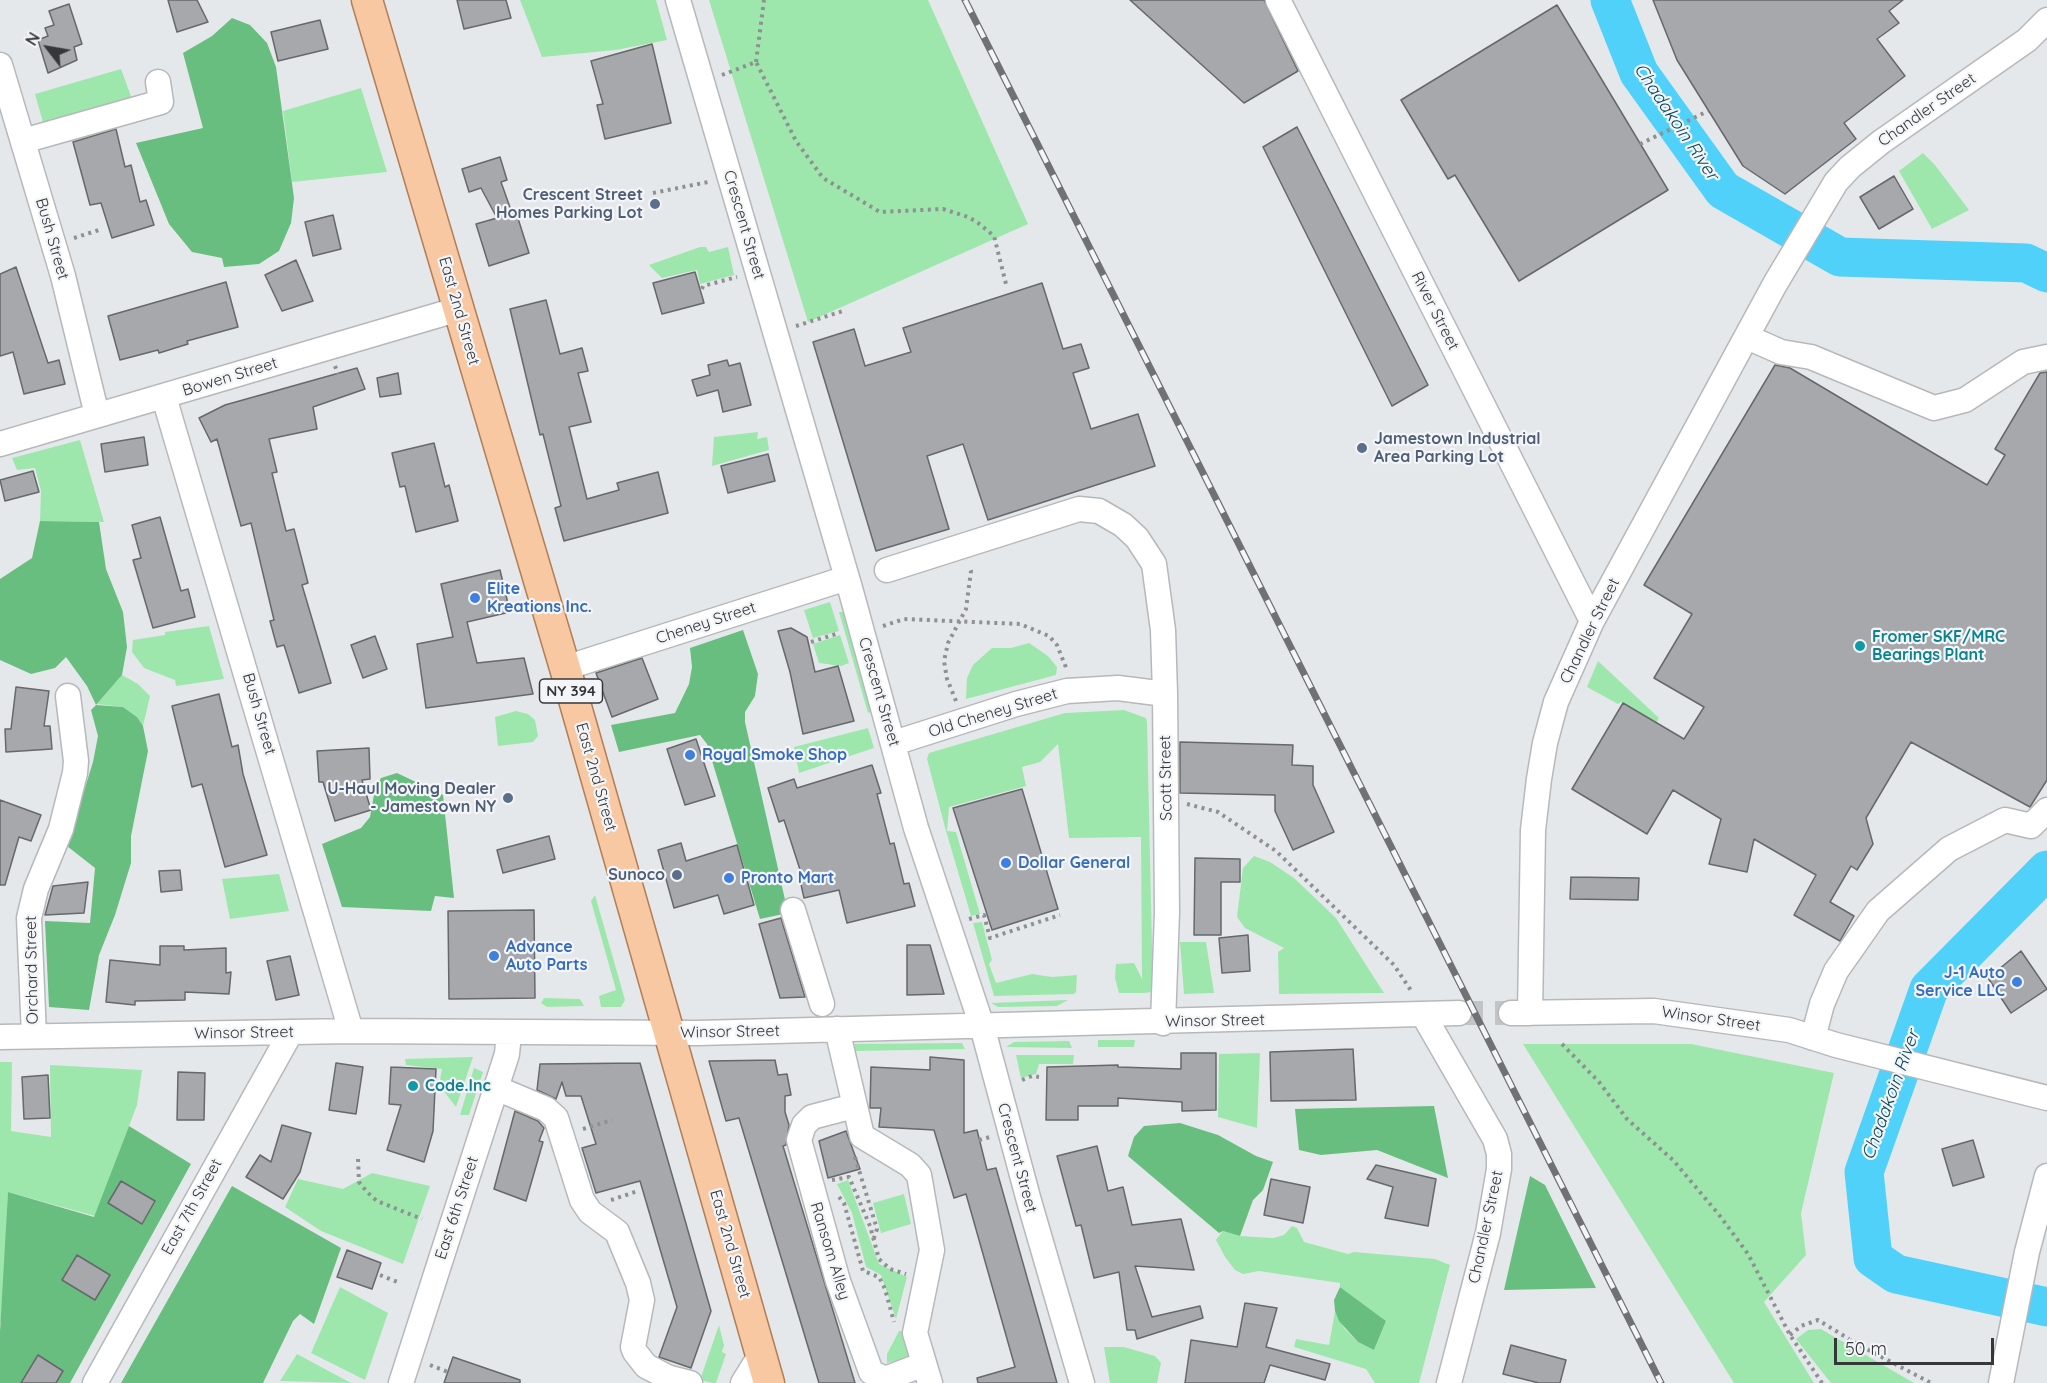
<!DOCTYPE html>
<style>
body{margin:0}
#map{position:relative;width:2047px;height:1383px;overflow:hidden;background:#e5e8ea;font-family:Quicksand,sans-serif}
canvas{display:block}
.north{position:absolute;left:18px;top:18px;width:60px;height:60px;-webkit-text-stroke:4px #f3f5f8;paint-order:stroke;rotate:301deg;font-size:16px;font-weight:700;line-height:24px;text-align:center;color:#363738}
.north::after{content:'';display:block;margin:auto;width:21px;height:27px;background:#363738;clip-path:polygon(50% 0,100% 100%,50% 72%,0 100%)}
.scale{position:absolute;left:1834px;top:1338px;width:160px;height:27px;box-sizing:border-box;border:3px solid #363738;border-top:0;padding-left:8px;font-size:18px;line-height:21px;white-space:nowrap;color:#363738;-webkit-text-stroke:4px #f3f5f8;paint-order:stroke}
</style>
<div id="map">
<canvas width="2047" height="1383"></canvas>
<div class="north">N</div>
<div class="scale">50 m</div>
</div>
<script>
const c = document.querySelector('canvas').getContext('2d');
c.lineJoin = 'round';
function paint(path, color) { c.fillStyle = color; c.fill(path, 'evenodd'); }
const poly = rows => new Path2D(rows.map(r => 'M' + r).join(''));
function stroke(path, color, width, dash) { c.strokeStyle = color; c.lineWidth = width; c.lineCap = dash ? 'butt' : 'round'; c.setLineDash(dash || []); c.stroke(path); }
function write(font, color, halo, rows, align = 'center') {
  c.font = font + ' Quicksand,sans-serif'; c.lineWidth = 4.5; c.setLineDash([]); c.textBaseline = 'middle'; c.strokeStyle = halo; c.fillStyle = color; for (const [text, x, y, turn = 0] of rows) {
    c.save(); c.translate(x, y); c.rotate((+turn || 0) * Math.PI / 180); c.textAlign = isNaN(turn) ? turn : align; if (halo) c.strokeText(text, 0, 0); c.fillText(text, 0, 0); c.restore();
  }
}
paint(poly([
 [520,0,656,0,667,40,616,50,542,57],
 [709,0,928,0,1028,224,808,322],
 [121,69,132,99,44,126,35,94],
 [361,88,387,172,292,182,283,111],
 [1923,153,1935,165,1969,210,1932,229,1899,171],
 [700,247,706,247,709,252,728,247,734,275,700,284,697,270,662,278,649,265],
 [758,432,757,439,767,437,769,450,712,466,714,437],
 [80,440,104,522,40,521,41,491,35,468,17,470,12,458],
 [830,602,839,631,813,638,804,610],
 [839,612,844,612,873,711,868,713],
 [209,626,224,679,176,686,175,680,144,668,132,652,133,640,165,635,165,632],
 [840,635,849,663,841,666,819,663,813,644],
 [1029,643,1048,656,1057,667,1056,675,966,699,967,678,973,665,992,648,1011,648],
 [1598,661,1659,718,1656,723,1621,702,1618,704,1587,687],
 [122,675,138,684,150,696,143,726,137,717,123,707,97,704],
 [1124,710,1146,718,1147,723,1153,992,1143,993,1119,993,1115,978,1116,964,1134,963,1142,979,1141,837,1069,838,1058,744,1040,762,1022,767,1026,786,949,807,947,831,956,832,980,914,971,916,946,831,927,759,929,753,1065,713],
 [516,711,528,714,535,720,538,736,533,742,498,746,495,717],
 [868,728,874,748,799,773,794,747],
 [1254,856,1270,862,1294,878,1336,918,1384,993,1279,994,1278,952,1284,948,1245,928,1237,917,1243,868],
 [279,874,289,911,230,919,222,879],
 [595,895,625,1000,621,1007,601,1007,599,996,616,990,591,901],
 [982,922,992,960,989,964,996,983,1032,974,1052,977,1077,975,1076,992,1074,994,994,996,973,923],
 [1180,942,1206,942,1214,993,1184,994],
 [544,998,580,999,584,1006,547,1007,541,1003],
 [1068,1000,1057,1006,998,1007,991,1003],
 [1098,1040,1135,1040,1134,1047,1098,1047],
 [1069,1041,1072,1048,1006,1047,1014,1042],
 [962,1043,965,1049,854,1051,855,1044],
 [1523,1044,1691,1044,1834,1073,1801,1213,1806,1255,1764,1302,1814,1383,1734,1383],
 [1260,1053,1257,1128,1218,1117,1219,1054],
 [1016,1055,1074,1055,1073,1064,1039,1064,1036,1074,1021,1078],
 [473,1057,456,1107,439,1085,442,1069,406,1065,405,1059],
 [0,1062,12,1062,11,1131,51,1137,50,1065,142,1070,137,1105,95,1216,8,1192,2,1323,0,1322],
 [474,1068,483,1072,469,1115,460,1115],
 [372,1173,430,1186,403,1264,321,1231,285,1207,298,1179,343,1189],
 [848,1180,879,1264,907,1277,896,1319,881,1275,866,1267,852,1213,837,1184],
 [904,1194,911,1224,881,1233,873,1203],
 [1292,1226,1297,1228,1304,1242,1348,1254,1354,1252,1435,1259,1450,1265,1419,1383,1375,1383,1366,1369,1294,1347,1296,1339,1329,1345,1335,1311,1344,1328,1358,1342,1374,1350,1386,1321,1340,1287,1340,1283,1259,1271,1243,1274,1235,1270,1225,1257,1216,1240,1223,1231,1240,1236,1273,1238,1284,1235],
 [340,1287,388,1313,365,1380,311,1353],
 [719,1325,724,1345,722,1352,726,1354,716,1383,713,1383,700,1380],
 [1821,1329,1838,1339,1914,1383,1831,1383,1796,1339,1808,1330],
 [899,1331,906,1331,910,1357,887,1363,887,1354],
 [1104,1347,1124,1347,1155,1356,1161,1363,1157,1383,1110,1383],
 [297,1354,351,1383,280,1381]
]), '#9de7ad');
paint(poly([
 [232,18,250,25,267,43,276,67,294,198,291,223,279,251,259,264,224,267,222,258,192,252,169,224,136,143,203,128,183,53,212,36],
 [40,521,99,522,106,569,123,612,127,647,122,675,96,705,123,707,137,717,143,726,148,751,131,836,131,863,115,915,99,955,89,1010,49,1007,45,921,90,923,95,868,67,846,93,762,98,736,91,710,96,705,87,686,66,657,55,668,31,674,0,660,0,579,32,558],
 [743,630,758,674,755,696,745,712,745,722,788,913,760,919,707,744,700,735,619,752,611,725,675,713,689,684,692,667,690,648],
 [397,773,443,795,454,898,435,896,431,911,342,907,322,844,361,828,370,817,375,789,381,778],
 [1434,1106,1448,1178,1377,1150,1321,1155,1299,1150,1295,1109],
 [1180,1123,1218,1135,1256,1156,1273,1162,1263,1190,1253,1200,1240,1236,1223,1231,1219,1233,1128,1156,1134,1137,1144,1126],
 [129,1126,191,1164,70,1383,0,1383,0,1332,8,1192,94,1217],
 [1530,1176,1545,1185,1596,1288,1504,1290],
 [232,1186,341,1248,314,1324,300,1314,293,1321,263,1383,121,1383],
 [1340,1287,1386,1321,1374,1350,1358,1342,1339,1321,1335,1311,1334,1300]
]), '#68be7e');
stroke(poly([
 [1610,0,1639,73,1723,190,1840,257,2026,263,2047,273],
 [2047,870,1929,989,1864,1172,1873,1258,1896,1274,2047,1307]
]), '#50d1f9', 39);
const building = poly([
 [168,0,197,0,208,22,177,32,168,0],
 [457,0,506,0,511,18,464,29,457,0],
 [1130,0,1264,0,1298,71,1244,103,1130,0],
 [1653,0,1903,0,1889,11,1899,23,1877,39,1905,76,1844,123,1856,139,1785,194,1743,166,1677,60,1653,0],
 [69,4,82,44,74,47,77,60,48,73,38,40,48,36,45,28,54,25,49,11,69,4],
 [1557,5,1668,190,1519,281,1455,175,1448,179,1401,100,1557,5],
 [320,20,328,49,278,61,271,32,320,20],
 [652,44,671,123,605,139,597,105,603,104,591,61,652,44],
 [1297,127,1428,385,1392,406,1263,147,1297,127],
 [116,129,125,167,131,165,140,202,146,200,154,225,112,238,101,203,90,205,73,142,116,129],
 [500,157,507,180,501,182,512,213,516,212,529,253,489,266,476,224,497,218,481,188,469,192,462,169,500,157],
 [1894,176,1913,209,1879,229,1860,197,1894,176],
 [333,215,341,249,313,256,305,222,333,215],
 [296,260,313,301,282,311,265,275,296,260],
 [16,267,48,363,59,360,65,384,24,394,13,352,0,356,0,274,16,267],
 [695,272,704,303,662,314,653,283,695,272],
 [226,282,238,327,187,341,188,344,159,353,158,350,120,360,108,316,226,282],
 [1042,283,1063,349,1081,344,1089,368,1073,373,1091,429,1138,414,1155,466,988,520,963,444,927,456,949,529,876,551,813,342,854,329,865,366,911,352,903,328,1042,283],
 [546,300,560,354,582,348,588,371,578,373,591,422,569,427,587,499,619,490,617,483,658,472,668,513,564,541,555,508,561,506,543,434,540,435,510,309,546,300],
 [727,360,729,366,740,363,751,405,723,412,718,390,697,396,692,380,710,375,708,365,727,360],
 [1775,365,1790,368,1987,485,2005,455,1995,449,2040,373,2047,372,2047,780,2030,807,1911,742,1866,818,1873,844,1857,870,1851,866,1830,902,1854,916,1840,941,1794,915,1816,875,1754,839,1747,872,1709,864,1721,819,1673,790,1647,834,1572,789,1623,703,1684,739,1704,707,1654,678,1692,614,1644,585,1775,365],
 [357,368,365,389,313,407,317,429,269,439,277,472,272,473,286,531,294,529,308,583,302,585,331,683,299,693,284,645,277,647,270,621,274,620,251,523,241,526,217,439,211,442,199,418,225,405,357,368],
 [398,373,401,394,380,397,377,378,398,373],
 [144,437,148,465,105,472,101,444,144,437],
 [434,443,445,487,449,485,458,521,416,532,405,486,400,487,392,453,434,443],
 [768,454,775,481,728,493,721,466,768,454],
 [33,471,39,492,5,501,0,480,33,471],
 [160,517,181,591,188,589,195,617,153,628,133,560,141,558,132,525,160,517],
 [500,570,510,612,467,622,477,663,524,658,533,694,426,708,417,644,453,637,441,584,500,570],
 [791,628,807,637,815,672,838,666,854,721,803,734,790,672,778,631,791,628],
 [375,636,387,669,363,678,351,645,375,636],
 [642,658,658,699,612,717,596,673,642,658],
 [16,687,49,691,44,726,50,726,52,749,6,752,5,729,11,729,16,687],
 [219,694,232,747,238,745,243,774,267,855,225,867,202,784,192,787,172,706,219,694],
 [696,739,715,796,685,805,667,749,696,739],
 [1180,742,1293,745,1292,765,1313,766,1313,785,1334,832,1293,850,1275,811,1275,795,1180,793,1180,742],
 [369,748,370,779,362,780,371,810,335,821,323,782,319,782,317,751,369,748],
 [872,765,881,793,877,794,890,844,894,843,904,884,909,883,915,906,847,923,839,890,804,898,800,880,803,879,784,820,779,822,768,788,794,779,797,788,872,765],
 [1022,789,1058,909,992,930,953,808,1022,789],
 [0,800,41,815,31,841,19,837,5,885,0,885,0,800],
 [549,836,555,859,503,873,497,850,549,836],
 [681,843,686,861,737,845,754,905,724,914,718,895,674,908,658,850,681,843],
 [1195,858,1240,859,1240,882,1221,882,1221,935,1194,935,1195,858],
 [180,870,182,890,161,892,159,871,180,870],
 [1571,877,1639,878,1638,900,1570,899,1571,877],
 [88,882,84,913,45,915,53,886,88,882],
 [534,910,535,998,449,999,448,911,534,910],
 [781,918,805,997,780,998,759,924,781,918],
 [1248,935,1250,971,1222,973,1219,938,1248,935],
 [907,945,930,945,944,994,907,995,907,945],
 [160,946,184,946,184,950,226,948,226,973,231,972,229,994,185,992,185,1000,135,1001,135,1005,106,1002,110,960,160,965,160,946],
 [2021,951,2047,989,2011,1013,1988,978,2021,951],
 [290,956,299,995,276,1000,267,961,290,956],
 [1353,1049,1356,1100,1271,1101,1270,1052,1353,1049],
 [1181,1053,1216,1053,1216,1110,1182,1111,1182,1102,1118,1098,1118,1106,1078,1106,1078,1120,1046,1120,1047,1067,1118,1065,1118,1067,1181,1069,1181,1053],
 [930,1057,964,1060,964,1133,977,1130,987,1170,996,1168,1057,1383,978,1383,977,1378,1015,1367,966,1194,954,1198,934,1130,879,1127,881,1108,870,1108,871,1067,930,1070,930,1057],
 [775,1060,778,1075,787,1074,791,1095,785,1096,785,1112,789,1125,786,1145,783,1146,855,1383,819,1383,739,1118,726,1121,709,1061,775,1060],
 [336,1063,363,1067,356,1114,329,1110,336,1063],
 [640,1063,711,1311,691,1368,659,1357,677,1307,640,1181,596,1193,582,1148,596,1144,581,1096,566,1096,562,1082,556,1099,537,1090,540,1064,640,1063],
 [391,1067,436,1069,433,1131,424,1162,387,1150,401,1105,389,1104,391,1067],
 [178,1072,205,1073,204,1120,177,1120,178,1072],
 [48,1075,50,1118,24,1119,22,1077,48,1075],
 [515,1111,538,1121,544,1128,539,1141,543,1142,526,1201,494,1189,515,1111],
 [282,1125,311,1133,300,1172,283,1199,246,1177,260,1155,271,1162,282,1125],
 [846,1131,860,1169,828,1178,819,1141,846,1131],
 [1973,1140,1984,1177,1953,1186,1942,1149,1973,1140],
 [1097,1146,1108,1191,1123,1187,1132,1225,1181,1219,1194,1270,1135,1266,1152,1317,1200,1306,1203,1318,1137,1339,1135,1330,1127,1330,1119,1272,1094,1278,1081,1225,1076,1226,1057,1156,1097,1146],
 [1376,1165,1436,1179,1428,1226,1385,1218,1393,1187,1367,1179,1376,1165],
 [1271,1179,1310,1187,1303,1223,1264,1215,1271,1179],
 [121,1181,155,1201,142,1224,108,1203,121,1181],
 [347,1250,381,1263,372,1289,337,1277,347,1250],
 [77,1255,110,1275,95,1300,62,1280,77,1255],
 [1245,1303,1277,1308,1266,1347,1330,1364,1325,1380,1270,1365,1264,1383,1185,1383,1191,1340,1237,1347,1245,1303],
 [1511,1345,1566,1360,1560,1383,1539,1383,1503,1374,1511,1345],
 [38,1355,63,1371,56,1383,21,1383,38,1355],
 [453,1357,520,1380,520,1383,444,1383,453,1357]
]);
paint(building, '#a6a8ab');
stroke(building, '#66686b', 1.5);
stroke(poly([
 [1459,1013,1511,1013]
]), '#c2c5c6', 24, [24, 12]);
const minor = poly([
 [678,0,850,588,916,828,982,1026,1029,1201,1082,1383],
 [1278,0,1592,621],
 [0,65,63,276,97,415],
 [23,141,161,102,158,82],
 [1747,337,1781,352,1811,357,1934,408,1965,400,2023,362,2047,357],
 [164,397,351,1031],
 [0,444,459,309],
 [887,570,1079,509,1099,511,1123,525,1137,538,1154,564,1163,630,1165,694,1167,912,1163,1023],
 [565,668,847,578],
 [894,743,1016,704,1067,691,1118,688,1165,694],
 [793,910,822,1004],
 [1511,1013,1654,1011,1789,1030,1836,1045,2047,1098],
 [1530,1013,1533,830,1539,779,1545,743,1556,702,1592,621,1775,284,1836,182,1850,167,1881,142,2027,40,2047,20],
 [1424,1016,1495,1139,1499,1154,1499,1169,1488,1233,1449,1383],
 [837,1029,862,1136,910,1165,919,1175,932,1250,915,1333,930,1383],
 [34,1036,29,918,36,889,61,829,75,773,76,761,68,696],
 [0,1037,351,1031,698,1033,1459,1013],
 [1813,1038,1822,1004,1836,971,1878,911,1949,849,2005,820,2031,826,2047,810],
 [496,1088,546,1109,556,1118,582,1200,590,1212,617,1232,638,1283,642,1300,633,1347,635,1352,646,1366,667,1377,690,1383],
 [854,1106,812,1117,804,1125,799,1140,838,1281,871,1372,885,1379,924,1364],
 [95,1383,291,1032],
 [401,1383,507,1054,509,1033],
 [743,1383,761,1354],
 [2001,1383,2027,1252,2047,1176]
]);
const major = poly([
 [367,0,565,668,769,1383]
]);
stroke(minor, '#b6b8bb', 27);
stroke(major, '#b17e55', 33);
stroke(poly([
 [756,62,764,0],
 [722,75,756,62,796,141,823,178,880,212,943,209,968,217,977,222,994,236,1007,288],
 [1640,144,1708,111],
 [653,193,708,182],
 [74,238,99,230],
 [702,289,703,286,737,277],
 [796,326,843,311],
 [335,366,338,374],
 [883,626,904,619,1020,624,1049,636,1057,645,1067,670],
 [811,642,839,633],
 [956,701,947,679,944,661,948,643,966,609,971,571,969,567],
 [1187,804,1218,812,1276,851,1394,965,1412,992],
 [969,919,984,915,990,938,1060,915],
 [1562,1044,1599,1082,1627,1119,1673,1160,1720,1216,1748,1254,1790,1335,1822,1383],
 [1022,1080,1032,1076,1039,1077],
 [583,1129,612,1120],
 [979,1140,990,1137],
 [855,1157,877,1229,874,1238],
 [358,1159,359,1182,367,1192,377,1201,422,1219],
 [832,1180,849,1177,870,1226,879,1259,890,1269,906,1274],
 [839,1197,844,1203,863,1271,879,1277,885,1289,894,1322],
 [611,1200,638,1191],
 [380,1275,400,1283],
 [1790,1335,1801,1326,1818,1320,1859,1345,1931,1383],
 [430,1365,448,1372]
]), '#8e9092', 4, [3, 4.5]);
stroke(minor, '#fff', 24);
stroke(major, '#f8c8a2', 30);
const rail = poly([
 [965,0,1661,1383]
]);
stroke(rail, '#6f7172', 7);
stroke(rail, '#f3f5f8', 4.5, [14]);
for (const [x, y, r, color] of [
 [655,204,6,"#5c6f8a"],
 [1362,448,6,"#5c6f8a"],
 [475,598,6,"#3f7fe0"],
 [1860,646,6,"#0f9aa8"],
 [690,755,6,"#3f7fe0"],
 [508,798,6,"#5c6f8a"],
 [1006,863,6,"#3f7fe0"],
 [677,875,6,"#5c6f8a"],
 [729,878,6,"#3f7fe0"],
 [494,956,6,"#3f7fe0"],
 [2017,982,6,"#3f7fe0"],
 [413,1086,6,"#0f9aa8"]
]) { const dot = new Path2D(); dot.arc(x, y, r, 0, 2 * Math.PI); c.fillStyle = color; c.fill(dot); stroke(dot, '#f3f5f8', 2); }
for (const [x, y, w] of [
 [571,691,63]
]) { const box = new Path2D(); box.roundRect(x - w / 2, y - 12, w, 24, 4.5); c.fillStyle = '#f3f5f8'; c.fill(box); stroke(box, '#363738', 1.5); }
write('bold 15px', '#363738', null, [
 ["NY 394",571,691]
]);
write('16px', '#363738', '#f3f5f8', [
 ["Chandler Street",1927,110,-35],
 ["Crescent Street",744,225,74],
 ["Bush Street",52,239,74],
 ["East 2nd Street",459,311,74],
 ["River Street",1435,311,63],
 ["Bowen Street",230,377,-17],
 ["Cheney Street",706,623,-18],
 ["Chandler Street",1590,631,-64],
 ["Crescent Street",879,692,74],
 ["Old Cheney Street",993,713,-17],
 ["Bush Street",259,714,74],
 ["East 2nd Street",596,777,74],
 ["Scott Street",1166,778,-91],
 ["Orchard Street",32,970,-91],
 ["Winsor Street",1711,1019,8],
 ["Winsor Street",1215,1021,-1],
 ["Winsor Street",730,1032,-1],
 ["Winsor Street",244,1033,-1],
 ["Crescent Street",1017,1158,75],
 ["East 7th Street",192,1207,-61],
 ["East 6th Street",457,1208,-72],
 ["Chandler Street",1486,1227,-78],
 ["East 2nd Street",730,1244,74],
 ["Ransom Alley",830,1251,73]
]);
write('bold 16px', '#4e5e75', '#f3f5f8', [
 ["Crescent Street",643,195],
 ["Homes Parking Lot",643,213],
 ["Jamestown Industrial",1374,439,"left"],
 ["Area Parking Lot",1374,457,"left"],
 ["U-Haul Moving Dealer",496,789],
 ["- Jamestown NY",496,807],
 ["Sunoco",665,875]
], 'right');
write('bold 16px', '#366cbe', '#f3f5f8', [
 ["Elite",487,589],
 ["Kreations Inc.",487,607],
 ["Royal Smoke Shop",702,755],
 ["Dollar General",1018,863],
 ["Pronto Mart",741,878],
 ["Advance",506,947],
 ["Auto Parts",506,965],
 ["J-1 Auto",2005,973,"right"],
 ["Service LLC",2005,991,"right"]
], 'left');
write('bold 16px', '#0d838f', '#f3f5f8', [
 ["Fromer SKF/MRC",1872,637],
 ["Bearings Plant",1872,655],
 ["Code.Inc",425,1086]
], 'left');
write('italic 18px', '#0c4555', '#f3f5f8', [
 ["Chadakoin River",1676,122,56],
 ["Chadakoin River",1891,1095,-70]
]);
</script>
